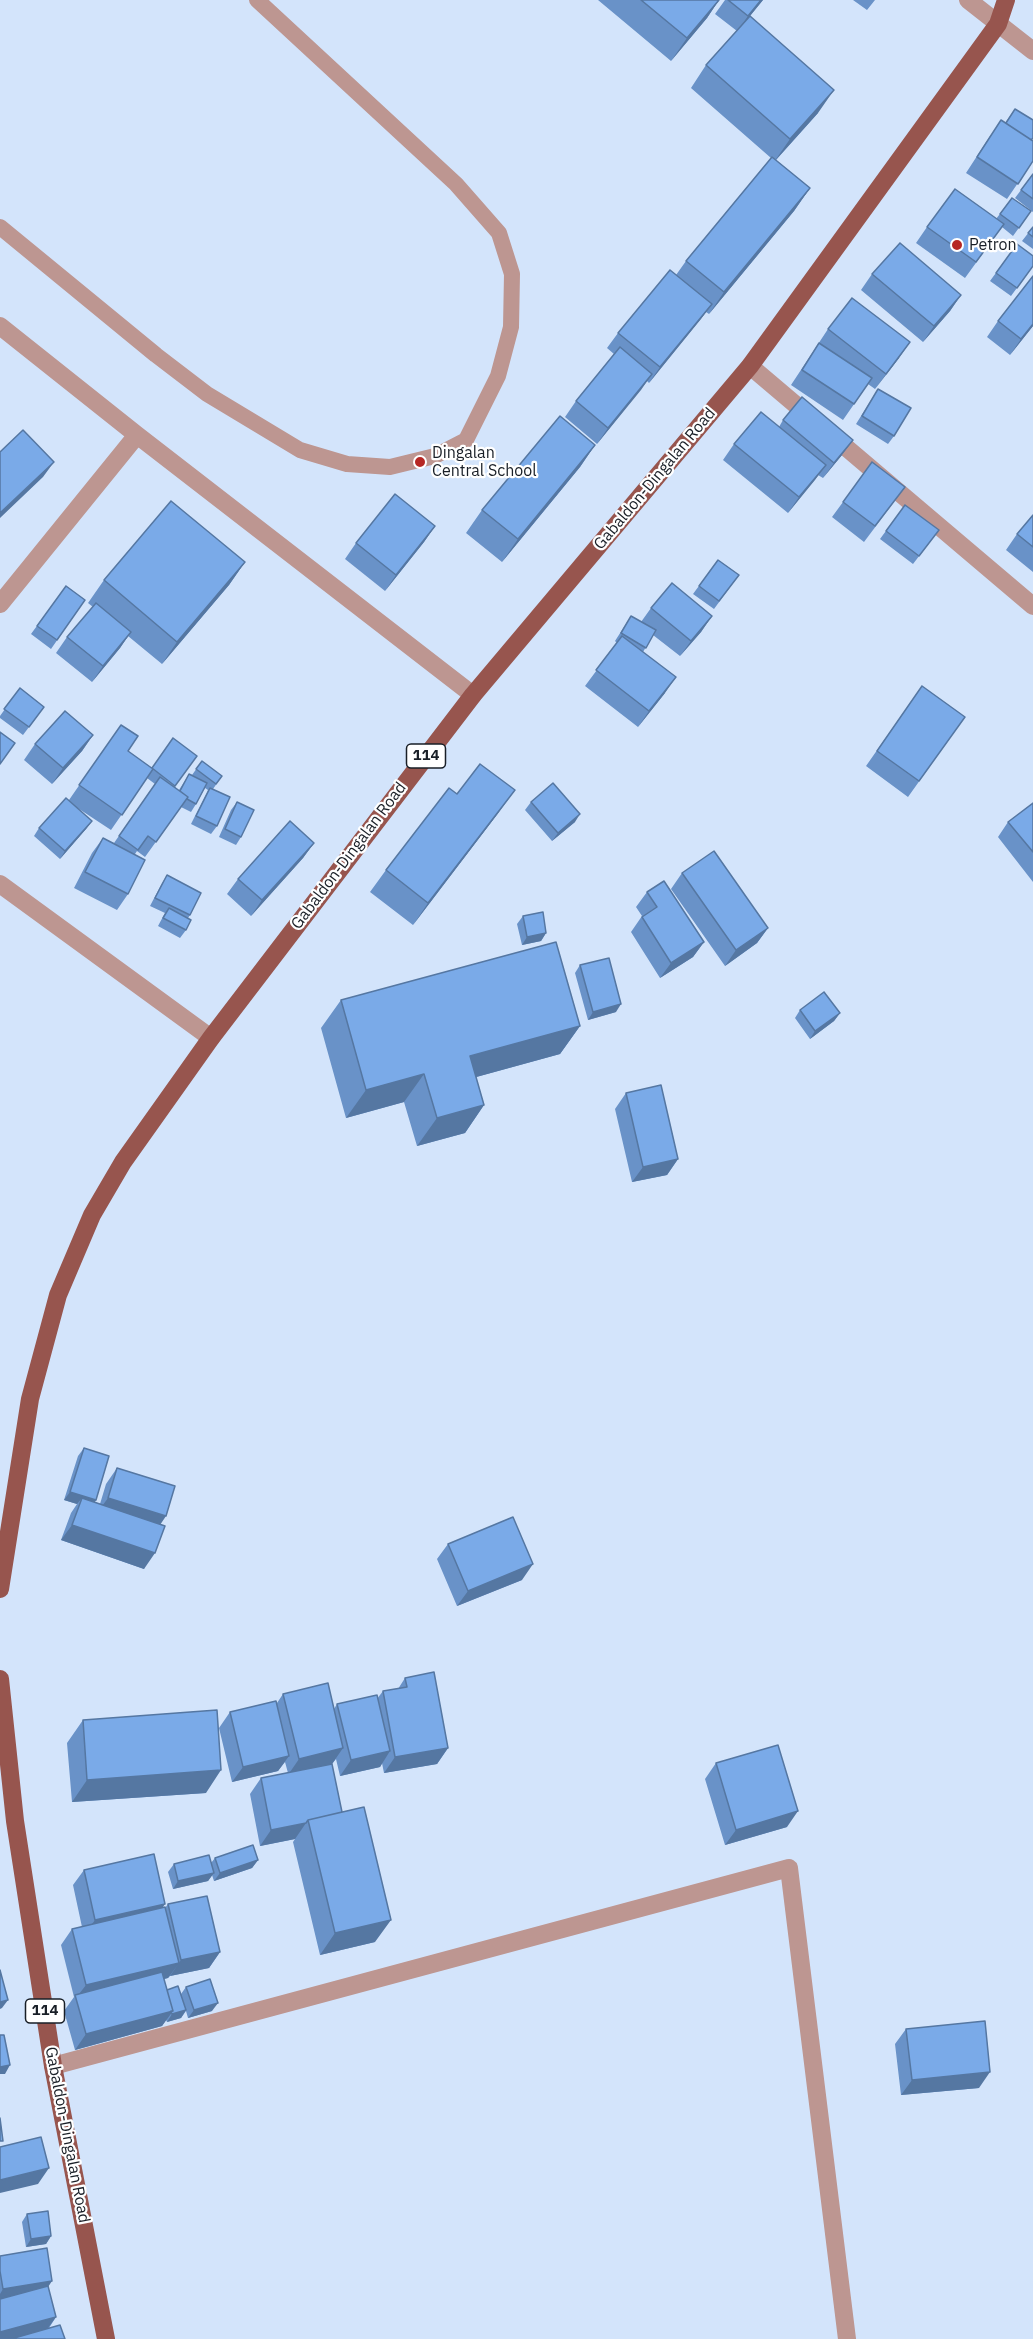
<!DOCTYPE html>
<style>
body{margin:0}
canvas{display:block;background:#d3e4fb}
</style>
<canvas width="1033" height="2339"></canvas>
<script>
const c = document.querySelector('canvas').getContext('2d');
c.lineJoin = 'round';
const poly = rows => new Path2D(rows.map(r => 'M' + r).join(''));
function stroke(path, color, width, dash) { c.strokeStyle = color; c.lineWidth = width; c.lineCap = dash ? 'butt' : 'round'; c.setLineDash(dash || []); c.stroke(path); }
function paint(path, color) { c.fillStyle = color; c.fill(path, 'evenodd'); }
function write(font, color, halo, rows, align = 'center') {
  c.font = font + ' "IBM Plex Sans",sans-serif'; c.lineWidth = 4.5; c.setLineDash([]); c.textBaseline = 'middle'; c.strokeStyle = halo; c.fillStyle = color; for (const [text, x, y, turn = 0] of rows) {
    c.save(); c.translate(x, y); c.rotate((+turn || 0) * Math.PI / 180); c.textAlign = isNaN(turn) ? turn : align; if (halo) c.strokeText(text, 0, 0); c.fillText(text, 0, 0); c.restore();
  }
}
stroke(poly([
 [0,227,156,355,207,394,300,450,347,464,390,467,435,456,466,440,498,376,511,327,512,274,499,233,456,184,257,0]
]), '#bd9691', 16);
stroke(poly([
 [0,326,137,435,473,695],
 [750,366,1033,606],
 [0,604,137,435],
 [53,2066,789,1868,847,2339]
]), '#bd9691', 18);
stroke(poly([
 [968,0,1033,51],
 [0,884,211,1038]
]), '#bd9691', 18);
stroke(poly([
 [0,1589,30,1399,58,1295,92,1215,123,1162,211,1038,473,695,750,366,998,24,1006,0],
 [0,1679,15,1821,53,2066,106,2339]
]), '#97554e', 18);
paint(poly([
 [598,0,719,0,707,18,671,61],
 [725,0,763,0,745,22,818,113,776,160,810,188,794,211,709,314,706,312,649,383,647,381,597,444,565,417,576,401,614,354,607,348,618,333,676,275,686,261,771,158,691,88,706,65,737,31,715,14],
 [853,0,875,0,867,10],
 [1015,109,1031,140,1033,161,1007,199,966,173,990,136,1005,123],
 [1033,174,1033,212,1015,198],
 [1012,198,1031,211,1013,236,1002,227,965,278,916,243,927,227,996,219],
 [1033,227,1033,249,1022,241],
 [1017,244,1033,266,1011,296,990,281],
 [872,274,961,295,950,311,923,342,861,290],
 [1033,276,1033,326,1010,355,987,337,998,321],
 [828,329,899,358,875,389,868,384,843,420,791,385],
 [878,389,894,436,888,444,856,424],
 [783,420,842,455,823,478,818,475,788,513,723,460,734,444,779,427],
 [595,445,580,467,502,562,466,533,482,510],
 [843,502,894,502,864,542,832,517],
 [905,505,933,538,913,564,880,539],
 [1033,515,1033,572,1006,550,1017,534],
 [435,526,424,542,385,591,345,559,356,543],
 [718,560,739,575,714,609,693,594],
 [245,562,229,585,162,664,128,636,120,648,92,682,56,653,67,637,93,607,88,603,104,580],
 [66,586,85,600,51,649,31,634],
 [651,608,712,616,701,632,680,656,653,635,643,652,665,693,638,727,585,686,617,643,615,641,631,616,641,622],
 [922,686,965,717,908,797,866,766],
 [20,688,44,707,23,735,0,718,0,716],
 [121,725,128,751,152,768,179,790,189,774,192,775,202,761,222,776,213,789,217,826,211,834,191,824,208,790,205,788,196,804,191,812,181,807,145,857,137,851,135,854,128,894,117,910,74,888,92,853,103,838,114,843,155,784,147,778,111,830,73,805,92,821,86,829,60,859,34,836,39,828,69,800],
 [93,735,82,751,52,784,24,760,35,744],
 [237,802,241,837,236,845,219,837,231,810],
 [531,802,575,822,552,841,525,810],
 [1033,803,1033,882,998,837,1008,822],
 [499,812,413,925,370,892,386,870],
 [314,843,303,858,251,916,227,894,238,879],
 [682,873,768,928,757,943,725,966,671,889],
 [167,875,190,915,188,918,186,930,180,938,158,926,165,913,150,906,162,883],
 [647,892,704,942,693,957,660,978,631,932,642,916,636,907],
 [523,916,546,933,541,941,522,945,517,924],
 [580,965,616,1012,588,1020,575,973],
 [341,1000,580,1026,560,1054,476,1077,484,1105,465,1133,417,1146,404,1102,346,1118,321,1028],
 [800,1010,840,1013,834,1021,810,1039,795,1018],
 [626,1093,678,1159,667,1175,632,1182,615,1109],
 [84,1448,96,1500,95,1502,100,1504,106,1484,117,1468,160,1524,144,1569,61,1540,71,1513,77,1504,64,1500,78,1456],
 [448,1544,522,1580,457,1606,437,1559],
 [405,1678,448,1748,437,1764,384,1773,382,1763,380,1767,340,1776,336,1759,332,1764,342,1812,375,1942,320,1955,293,1842,295,1839,260,1846,250,1794,261,1778,288,1773,285,1762,278,1771,232,1782,219,1728,230,1712,277,1703,283,1694,334,1709,337,1704,377,1699,383,1691,398,1689],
 [83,1720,206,1793,72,1802,67,1743],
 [716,1763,787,1827,725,1845,705,1779],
 [215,1858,258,1860,252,1868,214,1881,212,1875,208,1881,173,1889,168,1872,174,1864,211,1863],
 [84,1870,163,1908,165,1908,168,1904,220,1952,209,1968,170,1976,168,1978,164,1979,167,1990,181,1994,186,1987,212,2011,188,2018,186,2011,181,2018,167,2022,166,2020,162,2026,75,2050,64,2011,74,1997,61,1945,72,1929,82,1927,73,1885],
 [906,2029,979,2088,901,2095,895,2044],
 [27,2214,51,2236,46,2244,26,2247,22,2222],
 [0,2256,48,2287,56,2317,49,2328,0,2339]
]), '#6992c8');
paint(poly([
 [719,0,707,18,671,61,687,38],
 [761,0,763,0,737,32,748,16],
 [834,90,818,113,774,162,790,139],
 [810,188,794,211,709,314,724,292],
 [961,295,950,311,923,342,934,326],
 [712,304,701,319,649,383,660,367],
 [1033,324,1033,326,1010,355,1021,339],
 [910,342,899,358,875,389,886,374],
 [652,374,641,390,597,444,608,428],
 [853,440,842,455,823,478,834,463],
 [595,445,580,467,502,562,518,539],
 [54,462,43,477,0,518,0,513],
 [826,465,815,480,788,513,799,497],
 [435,526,424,542,385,591,396,575],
 [245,562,229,585,162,664,177,642],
 [712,616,701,632,680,656,691,641],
 [131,632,120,648,92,682,103,666],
 [676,677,665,693,638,727,649,711],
 [93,735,82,751,52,784,63,768],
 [515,790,499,812,413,925,428,903],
 [580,814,575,822,552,841,558,833],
 [92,821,86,829,60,859,65,851],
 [314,843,303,858,251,916,262,900],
 [768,928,757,943,725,966,736,950],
 [546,933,541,941,522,945,527,937],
 [704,942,693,957,660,978,671,963],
 [621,1004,616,1012,588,1020,593,1012],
 [840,1013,834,1021,810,1039,815,1031],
 [580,1026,560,1054,451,1084,470,1056],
 [424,1074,404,1102,346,1118,366,1090],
 [484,1105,465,1133,417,1146,437,1118],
 [678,1159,667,1175,632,1182,643,1167],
 [70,1492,96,1500,90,1508,82,1498,77,1504,64,1500],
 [108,1498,166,1516,156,1531,97,1513],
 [72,1525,155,1553,144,1569,61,1540],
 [533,1564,522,1580,457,1606,468,1591],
 [343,1748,332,1764,288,1775,299,1759],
 [448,1748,437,1764,384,1773,395,1757],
 [390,1751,380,1767,340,1776,351,1760],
 [289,1756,278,1771,232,1782,243,1767],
 [221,1770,206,1793,72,1802,87,1780],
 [798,1811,787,1827,725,1845,736,1830],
 [306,1823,295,1839,260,1846,271,1830],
 [258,1860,252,1868,214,1881,220,1873],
 [214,1873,208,1881,173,1889,178,1881],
 [165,1904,154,1920,84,1935,95,1920],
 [391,1920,375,1942,320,1955,335,1933],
 [220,1952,209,1968,170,1976,181,1960],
 [179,1963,168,1978,77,2000,76,1998,86,1985],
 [8,2000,2,2008,0,2009,0,2002],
 [218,2003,212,2011,188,2018,194,2010],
 [186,2010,181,2018,167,2022,172,2014],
 [173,2011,162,2026,75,2050,86,2034],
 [10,2065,5,2074,0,2074,0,2067],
 [990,2072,979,2088,901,2095,912,2080],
 [49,2168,38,2184,0,2193,0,2180],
 [51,2236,46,2244,26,2247,31,2239],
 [52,2281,42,2296,0,2304,0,2294,3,2289],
 [56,2317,45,2332,21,2339,0,2339,0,2332]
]), '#5577a2');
const building = poly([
 [641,0,719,0,687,38,641,0],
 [728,0,761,0,748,16,728,0],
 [750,16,834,90,790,139,706,65,750,16],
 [1015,109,1033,120,1033,138,1031,140,1006,123,1015,109],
 [1001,120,1033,141,1033,161,1018,184,977,157,1001,120],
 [772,157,810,188,724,292,686,261,772,157],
 [1033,174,1033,199,1021,190,1033,174],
 [955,189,1004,224,976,262,927,227,955,189],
 [1012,198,1031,211,1019,228,1000,214,1012,198],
 [1033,227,1033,237,1028,233,1033,227],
 [900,243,961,295,934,326,872,274,900,243],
 [1017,244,1033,256,1033,266,1017,288,996,273,1017,244],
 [670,270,712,304,660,367,618,333,670,270],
 [1033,276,1033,324,1021,339,998,321,1033,276],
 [852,298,910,342,886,374,828,329,852,298],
 [819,343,872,378,854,404,802,370,819,343],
 [620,347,652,374,608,428,576,401,620,347],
 [878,389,911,408,894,436,862,416,878,389],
 [802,397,853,440,834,463,783,420,802,397],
 [761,412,826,465,799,497,734,444,761,412],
 [560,416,595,445,518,539,482,510,560,416],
 [23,430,54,462,0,513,0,452,23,430],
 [872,462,905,487,875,526,843,502,872,462],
 [395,494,435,526,396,575,356,543,395,494],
 [171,501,245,562,177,642,104,580,171,501],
 [905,505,939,530,919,556,886,531,905,505],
 [1033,515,1033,547,1017,534,1033,515],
 [718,560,739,575,719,601,699,586,718,560],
 [672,583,712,616,691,641,651,608,672,583],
 [66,586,85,600,57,640,37,626,66,586],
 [96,603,131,632,103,666,67,637,96,603],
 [631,616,656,630,646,648,621,633,631,616],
 [622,636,676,677,649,711,596,670,622,636],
 [922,686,965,717,919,781,877,751,922,686],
 [20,688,44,707,29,727,4,709,20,688],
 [65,711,93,735,63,768,35,744,65,711],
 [121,725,138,736,128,751,153,769,122,815,79,785,121,725],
 [0,732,15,743,0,764,0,732],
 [173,738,197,756,175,786,152,768,173,738],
 [202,761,222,776,216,784,196,769,202,761],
 [480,764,515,790,428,903,386,870,449,788,457,794,480,764],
 [189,774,207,783,196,804,187,799,188,797,180,791,189,774],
 [160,777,188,797,156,842,148,836,138,850,119,836,160,777],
 [553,783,580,814,558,833,531,802,553,783],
 [210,788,230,797,217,826,196,816,210,788],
 [66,798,92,821,65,851,39,828,66,798],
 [237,802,254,810,241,837,225,829,237,802],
 [1033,803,1033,852,1008,822,1033,803],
 [290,821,314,843,262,900,238,879,290,821],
 [103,838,145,860,128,894,85,872,103,838],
 [714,851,768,928,736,950,682,873,714,851],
 [167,875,201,893,190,915,155,898,167,875],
 [664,881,704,942,671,963,642,917,657,907,647,892,664,881],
 [169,908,191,920,186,930,163,918,169,908],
 [543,912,546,933,527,937,523,916,543,912],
 [556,942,580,1026,470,1056,484,1105,437,1118,424,1074,366,1090,341,1000,556,942],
 [609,958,621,1004,593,1012,580,965,609,958],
 [824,992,840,1013,815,1031,800,1010,824,992],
 [661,1085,678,1159,643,1167,626,1093,661,1085],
 [84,1448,109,1456,96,1500,70,1492,84,1448],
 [117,1468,175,1486,166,1516,108,1498,117,1468],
 [82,1498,165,1526,155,1553,72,1525,82,1498],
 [513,1517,533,1564,468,1591,448,1544,513,1517],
 [434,1672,448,1748,395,1757,383,1691,407,1687,405,1678,434,1672],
 [328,1683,343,1748,299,1759,283,1694,328,1683],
 [377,1695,390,1751,351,1760,337,1704,377,1695],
 [276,1701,289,1756,243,1767,230,1712,276,1701],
 [217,1710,221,1770,87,1780,83,1720,217,1710],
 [778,1745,798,1811,736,1830,716,1763,778,1745],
 [332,1764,342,1812,308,1820,306,1823,271,1830,261,1778,332,1764],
 [364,1807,391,1920,335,1933,308,1820,364,1807],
 [253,1845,258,1860,220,1873,215,1858,253,1845],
 [154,1854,165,1904,95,1920,84,1870,154,1854],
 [209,1855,214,1873,178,1881,174,1864,209,1855],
 [207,1896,220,1952,181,1960,168,1904,207,1896],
 [165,1907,179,1963,86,1985,72,1929,165,1907],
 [0,1970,8,2000,0,2002,0,1970],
 [162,1972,173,2011,86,2034,75,1995,162,1972],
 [210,1979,218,2003,194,2010,186,1987,210,1979],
 [178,1986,186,2010,172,2014,171,2011,173,2011,167,1990,178,1986],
 [985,2021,990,2072,912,2080,906,2029,985,2021],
 [0,2035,4,2035,10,2065,0,2067,0,2035],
 [0,2118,3,2141,0,2141,0,2118],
 [41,2137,49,2168,0,2180,0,2147,41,2137],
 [48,2211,51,2236,31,2239,27,2214,48,2211],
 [47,2248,52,2281,3,2289,0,2271,0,2256,47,2248],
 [48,2286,56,2317,0,2332,0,2299,48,2286],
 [60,2325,65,2339,11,2339,60,2325]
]);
paint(building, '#7aaae8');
stroke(building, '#5577a2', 1.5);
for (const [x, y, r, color] of [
 [957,245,6,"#b62724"],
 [420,462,6,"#b62724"]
]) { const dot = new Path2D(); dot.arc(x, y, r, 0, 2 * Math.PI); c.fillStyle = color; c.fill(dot); stroke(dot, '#fff', 2); }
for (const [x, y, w] of [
 [426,756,39],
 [45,2011,39]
]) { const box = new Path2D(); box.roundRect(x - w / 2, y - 12, w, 24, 4.5); c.fillStyle = '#fff'; c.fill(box); stroke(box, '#191f27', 1.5); }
write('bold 15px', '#191f27', null, [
 ["114",426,756],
 ["114",45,2011]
]);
write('16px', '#191f27', '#fff', [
 ["Petron",969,245],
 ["Dingalan",432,453],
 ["Central School",432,471]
], 'left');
write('16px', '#191f27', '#fff', [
 ["Gabaldon-Dingalan Road",655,479,-50],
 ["Gabaldon-Dingalan Road",349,856,-53],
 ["Gabaldon-Dingalan Road",67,2135,79]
]);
</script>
